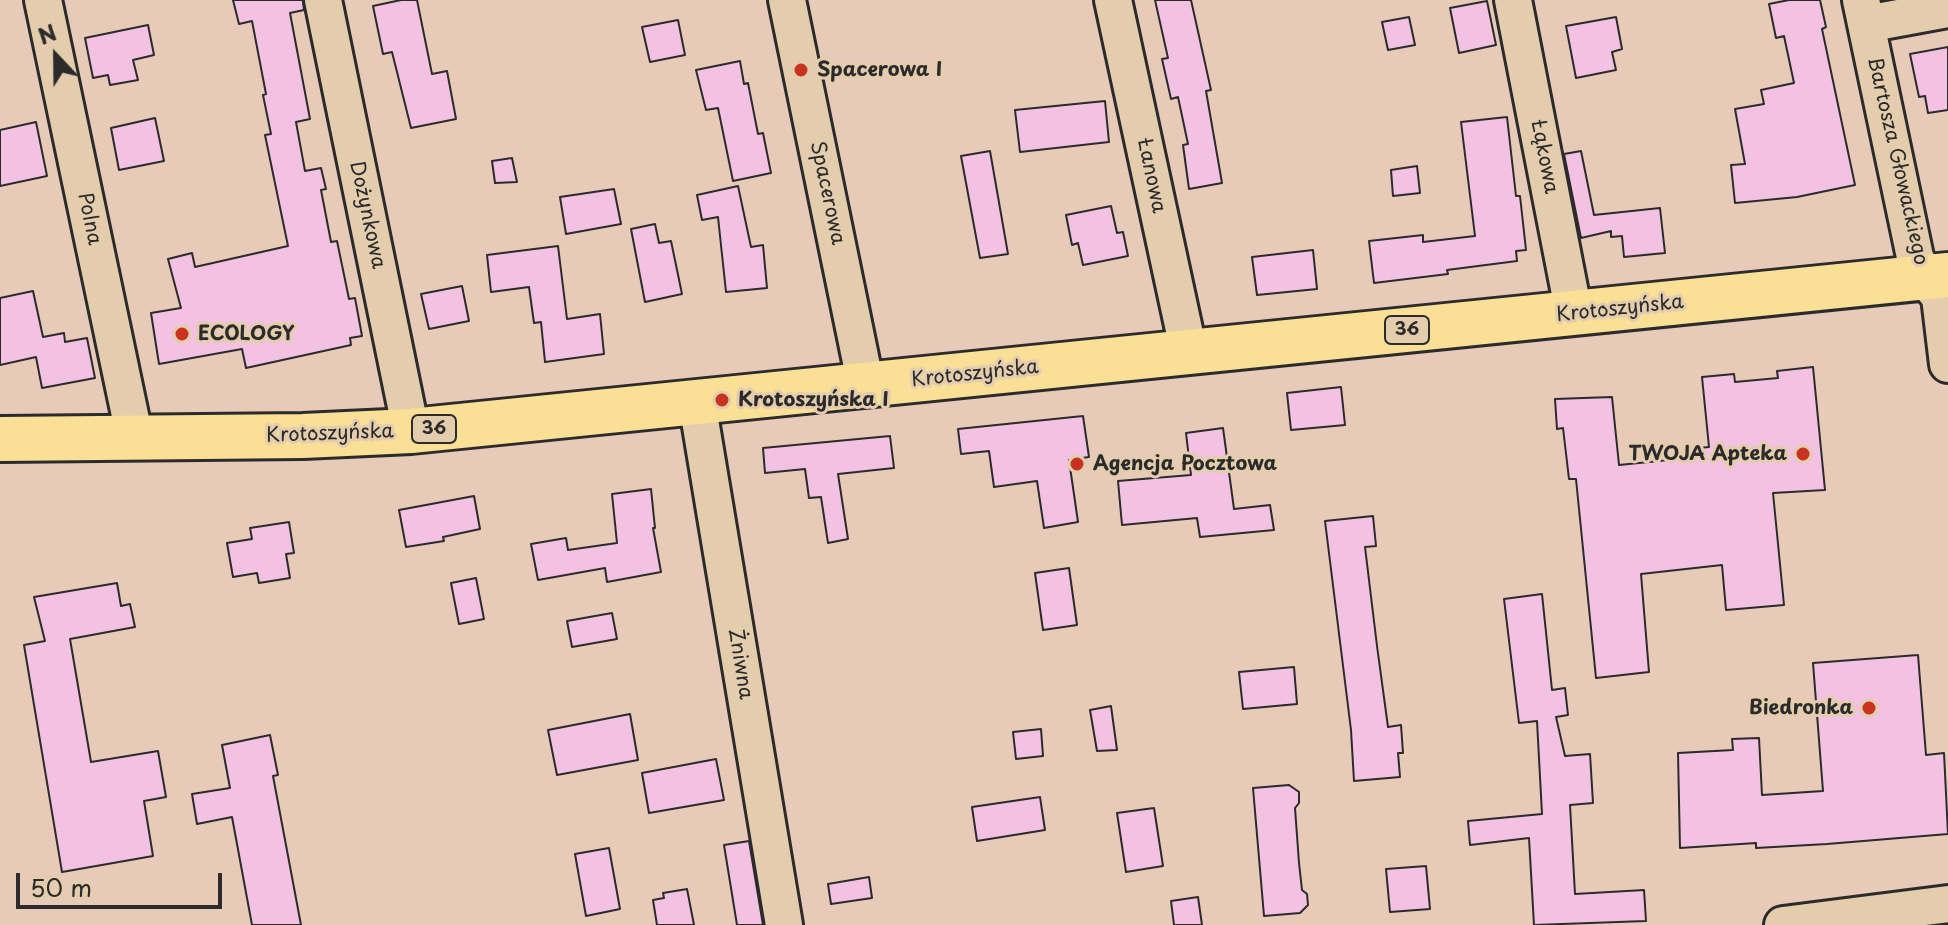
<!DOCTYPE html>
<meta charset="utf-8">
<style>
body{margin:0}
#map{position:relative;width:1948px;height:925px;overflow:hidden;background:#e7cbb8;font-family:"Playpen Sans",sans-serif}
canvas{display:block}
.north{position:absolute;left:16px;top:16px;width:80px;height:80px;-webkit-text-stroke:6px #e4cdad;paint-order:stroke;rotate:338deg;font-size:22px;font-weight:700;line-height:32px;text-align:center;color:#2b2b2b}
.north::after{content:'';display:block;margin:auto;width:28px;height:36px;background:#2b2b2b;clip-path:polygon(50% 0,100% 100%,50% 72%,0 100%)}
.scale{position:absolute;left:16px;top:873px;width:206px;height:36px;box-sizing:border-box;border:4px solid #2b2b2b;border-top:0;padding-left:10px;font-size:24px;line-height:28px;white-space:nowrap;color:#2b2b2b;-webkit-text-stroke:6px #e4cdad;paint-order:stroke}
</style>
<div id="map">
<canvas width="1948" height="925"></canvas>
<div class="north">N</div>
<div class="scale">50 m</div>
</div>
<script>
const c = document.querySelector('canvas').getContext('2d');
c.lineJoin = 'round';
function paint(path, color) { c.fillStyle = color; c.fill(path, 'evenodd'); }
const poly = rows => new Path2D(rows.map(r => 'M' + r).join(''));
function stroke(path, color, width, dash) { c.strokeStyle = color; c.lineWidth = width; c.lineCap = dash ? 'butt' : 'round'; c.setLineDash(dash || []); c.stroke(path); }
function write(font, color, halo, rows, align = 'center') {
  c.font = font + ' "Playpen Sans",sans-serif'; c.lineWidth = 6; c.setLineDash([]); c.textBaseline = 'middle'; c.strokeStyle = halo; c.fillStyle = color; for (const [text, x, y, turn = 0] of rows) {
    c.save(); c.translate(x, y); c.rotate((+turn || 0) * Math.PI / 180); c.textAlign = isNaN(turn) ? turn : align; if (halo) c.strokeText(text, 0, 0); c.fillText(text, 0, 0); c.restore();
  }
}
const building = poly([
 [233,0,303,0,304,10,290,13,310,119,296,122,305,171,321,168,326,189,321,190,331,242,337,241,349,299,355,298,362,336,350,338,351,345,246,368,242,349,159,364,151,313,181,308,168,259,192,253,195,267,288,246,265,135,271,134,263,95,266,94,252,21,239,24,233,0],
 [401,0,417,0,432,74,447,71,456,119,411,128,392,52,383,54,373,6,401,0],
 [1155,0,1191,0,1211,90,1206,91,1222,183,1189,189,1183,145,1188,144,1178,97,1171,99,1162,59,1168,58,1155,0],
 [1789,0,1820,0,1826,27,1822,29,1855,185,1797,197,1735,203,1731,165,1745,164,1735,109,1764,104,1761,90,1794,83,1784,36,1776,38,1769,4,1789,0],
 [1487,1,1496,45,1459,53,1450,8,1487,1],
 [1409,17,1415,45,1388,50,1382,22,1409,17],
 [1616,17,1622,49,1612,52,1616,70,1576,78,1566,26,1616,17],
 [678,20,685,55,650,62,642,27,678,20],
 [148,25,154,55,133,60,138,80,110,85,108,75,93,78,85,38,148,25],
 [1948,47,1948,110,1928,113,1925,96,1919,97,1910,54,1948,47],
 [740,61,744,84,748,83,758,134,763,133,771,173,733,181,718,108,706,110,696,70,740,61],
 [1105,101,1109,142,1020,152,1015,110,1105,101],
 [1507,117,1516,196,1520,196,1526,250,1516,251,1517,261,1447,270,1448,274,1374,283,1369,241,1423,235,1423,242,1475,236,1461,122,1507,117],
 [155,118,164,161,119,170,111,128,155,118],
 [36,122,47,176,0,186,0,130,36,122],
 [990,151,1008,254,980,258,961,156,990,151],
 [1581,151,1594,215,1660,208,1665,253,1624,257,1622,236,1611,237,1611,231,1581,238,1564,154,1581,151],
 [512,158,517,182,495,183,492,161,512,158],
 [1417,166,1420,193,1393,196,1391,170,1417,166],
 [738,186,751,247,763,245,767,288,726,292,718,217,702,220,697,195,738,186],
 [614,189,621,224,566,234,560,197,614,189],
 [1111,206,1117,233,1123,232,1128,256,1083,265,1078,243,1072,245,1066,215,1111,206],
 [655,224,659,243,671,241,682,294,645,302,631,229,655,224],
 [558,246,567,319,600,314,604,354,545,362,541,322,534,323,529,287,491,292,487,255,558,246],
 [1313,250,1317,289,1257,295,1252,257,1313,250],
 [462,286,469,321,429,329,421,294,462,286],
 [33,291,43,337,64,333,65,342,87,338,95,378,42,388,36,357,0,365,0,298,33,291],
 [1813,367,1825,490,1773,493,1784,605,1726,610,1722,565,1641,574,1649,672,1596,678,1576,479,1569,479,1563,428,1557,429,1555,399,1612,397,1619,465,1699,457,1698,448,1709,447,1702,377,1734,374,1735,382,1778,378,1777,371,1813,367],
 [1341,387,1345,425,1291,430,1287,393,1341,387],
 [1083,416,1089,457,1069,460,1078,522,1044,528,1037,481,994,487,989,451,961,454,958,429,1083,416],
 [1223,428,1234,509,1270,505,1274,530,1200,537,1197,518,1122,525,1118,481,1191,475,1186,433,1223,428],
 [890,436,894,468,838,474,848,539,828,543,821,497,809,498,805,469,765,473,763,448,890,436],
 [651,489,655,528,653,528,661,572,607,582,605,568,538,580,531,544,566,538,568,550,617,543,612,494,651,489],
 [474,496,480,529,443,537,444,541,406,547,399,510,474,496],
 [1373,516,1376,546,1365,547,1377,646,1388,727,1401,725,1403,753,1398,753,1400,777,1354,781,1351,730,1325,521,1373,516],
 [289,522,294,553,286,554,290,578,259,583,257,573,233,577,227,543,252,539,250,528,289,522],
 [1069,568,1077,625,1043,630,1035,573,1069,568],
 [476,578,484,619,459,624,451,583,476,578],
 [117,583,121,606,130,604,135,627,70,639,91,762,158,751,166,797,144,801,153,856,62,872,24,645,45,641,34,597,117,583],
 [1542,594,1552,690,1565,688,1568,715,1556,717,1565,756,1590,754,1593,803,1570,805,1575,894,1644,890,1646,921,1534,925,1529,838,1470,845,1468,821,1542,814,1537,721,1519,723,1504,599,1542,594],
 [612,613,617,639,572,647,567,621,612,613],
 [1918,655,1926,755,1944,753,1948,834,1827,844,1756,848,1756,843,1680,848,1678,753,1733,750,1732,739,1759,738,1762,795,1823,791,1813,663,1918,655],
 [1294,667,1297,704,1243,709,1239,672,1294,667],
 [1111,706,1117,750,1097,751,1090,710,1111,706],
 [630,714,638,760,557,775,548,730,630,714],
 [1041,729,1043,756,1016,759,1013,732,1041,729],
 [270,735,278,775,273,776,301,925,252,925,232,817,197,824,192,794,230,788,222,745,270,735],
 [716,759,724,800,649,813,642,773,716,759],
 [1289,785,1299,792,1299,803,1295,808,1299,863,1302,890,1307,894,1308,905,1300,913,1264,916,1253,788,1289,785],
 [1040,797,1045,830,977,841,972,807,1040,797],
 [1154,808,1163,866,1126,872,1117,813,1154,808],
 [749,841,763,925,737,925,724,845,749,841],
 [609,848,620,909,586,916,575,854,609,848],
 [1426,866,1430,909,1390,912,1386,869,1426,866],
 [869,877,872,898,831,904,828,884,869,877],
 [687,889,694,925,657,925,653,900,664,898,663,893,687,889],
 [1198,897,1202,925,1174,925,1171,901,1198,897]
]);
paint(building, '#f3c2e3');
stroke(building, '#2b2b2b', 2);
const minor = poly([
 [43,0,135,439],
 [323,0,411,431],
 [787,0,866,386],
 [1113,0,1189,353],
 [1513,0,1574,314],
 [1861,0,1915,257,1925,278,1940,297,1948,364],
 [1866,24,1948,9],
 [697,402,784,925],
 [1783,925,1948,904]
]);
const major = poly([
 [0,439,303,436,411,431,1948,275]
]);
stroke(minor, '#2b2b2b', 42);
stroke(major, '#2b2b2b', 50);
stroke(minor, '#e4cdad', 36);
stroke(major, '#fadf96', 44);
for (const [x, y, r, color] of [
 [801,70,8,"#c8321e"],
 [182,334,8,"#c8321e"],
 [722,400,8,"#c8321e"],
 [1803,454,8,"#c8321e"],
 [1077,464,8,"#c8321e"],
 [1869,708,8,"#c8321e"]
]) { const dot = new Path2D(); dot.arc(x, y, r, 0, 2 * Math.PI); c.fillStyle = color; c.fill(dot); stroke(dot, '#e4cdad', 3); }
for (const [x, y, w] of [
 [1407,330,44],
 [434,429,44]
]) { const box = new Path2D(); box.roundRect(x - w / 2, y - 14, w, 28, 6); c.fillStyle = '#e4cdad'; c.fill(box); stroke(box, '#2b2b2b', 2); }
write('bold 18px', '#2b2b2b', null, [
 ["36",1407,330],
 ["36",434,429]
]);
write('bold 20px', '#2b2b2b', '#e4cdad', [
 ["Spacerowa I",817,70],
 ["ECOLOGY",198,334],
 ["Krotoszyńska I",738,400],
 ["TWOJA Apteka",1787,454,"right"],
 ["Agencja Pocztowa",1093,464],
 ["Biedronka",1853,708,"right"]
], 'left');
write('20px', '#2b2b2b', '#e4cdad', [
 ["Łąkowa",1544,157,79],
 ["Bartosza Głowackiego",1897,161,77],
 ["Łanowa",1151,176,78],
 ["Spacerowa",827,193,78],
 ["Dożynkowa",367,215,78],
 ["Polna",89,219,78],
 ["Krotoszyńska",1620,309,-6],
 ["Krotoszyńska",975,374,-6],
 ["Krotoszyńska",330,434,-2],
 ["Żniwna",740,664,81]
]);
</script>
